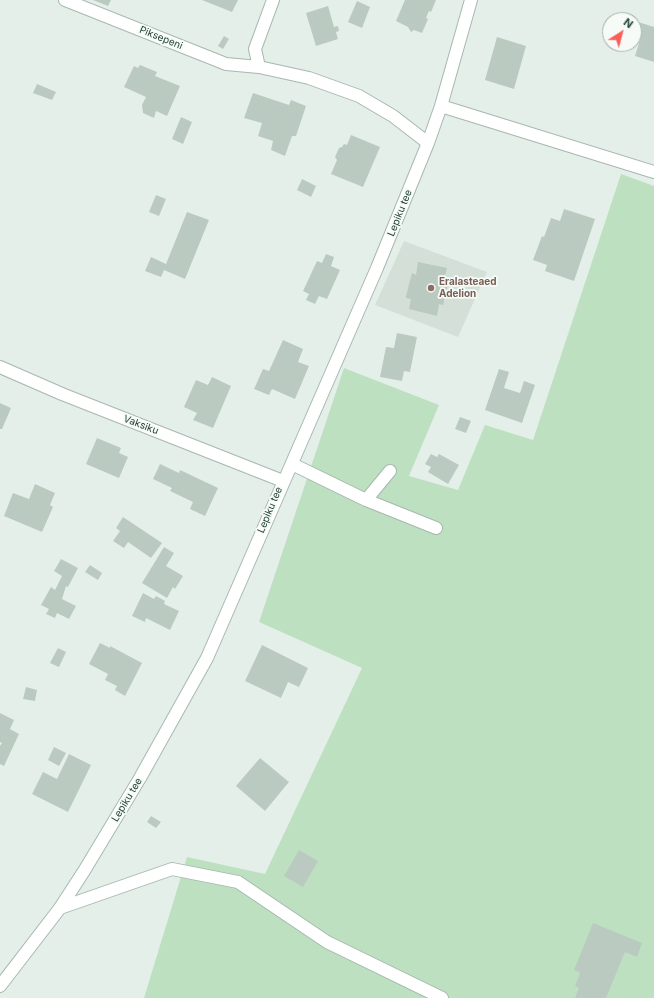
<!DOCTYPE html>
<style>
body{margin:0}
#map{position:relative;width:654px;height:998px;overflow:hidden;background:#e5efe9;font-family:Inter,sans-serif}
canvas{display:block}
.north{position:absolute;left:602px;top:12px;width:40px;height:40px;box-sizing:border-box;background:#f6fbf8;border:1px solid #a2b1aa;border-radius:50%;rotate:36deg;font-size:11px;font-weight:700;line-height:16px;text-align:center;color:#234334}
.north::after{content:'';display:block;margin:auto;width:14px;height:18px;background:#fa5f58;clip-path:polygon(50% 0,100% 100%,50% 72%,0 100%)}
</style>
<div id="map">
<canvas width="654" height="998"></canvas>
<div class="north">N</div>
</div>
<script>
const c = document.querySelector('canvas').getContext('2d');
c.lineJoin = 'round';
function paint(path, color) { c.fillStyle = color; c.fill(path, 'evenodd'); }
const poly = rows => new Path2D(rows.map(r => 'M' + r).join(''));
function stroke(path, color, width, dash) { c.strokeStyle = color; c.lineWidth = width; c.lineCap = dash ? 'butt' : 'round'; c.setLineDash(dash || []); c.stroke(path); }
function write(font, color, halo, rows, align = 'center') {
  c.font = font + ' Inter,sans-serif'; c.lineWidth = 3.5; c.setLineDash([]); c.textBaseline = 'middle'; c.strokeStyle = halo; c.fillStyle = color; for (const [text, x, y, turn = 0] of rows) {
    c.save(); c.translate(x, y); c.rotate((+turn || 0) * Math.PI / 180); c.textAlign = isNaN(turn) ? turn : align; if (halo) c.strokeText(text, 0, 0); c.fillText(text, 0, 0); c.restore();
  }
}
paint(poly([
 [404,241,487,272,458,337,375,305]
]), '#d3dfd7');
paint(poly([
 [621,174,654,186,654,998,144,998,187,857,265,874,362,668,259,622,344,368,439,405,409,476,458,490,485,425,533,440]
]), '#bde1c0');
paint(poly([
 [93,0,111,0,108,6],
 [202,0,238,0,232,12],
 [405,0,436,0,431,12,429,11,426,18,428,19,422,33,414,30,411,32,408,27,396,21],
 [357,1,370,7,362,28,348,22],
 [328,6,334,27,338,26,339,31,336,32,338,39,316,46,306,13],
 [635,21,654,27,654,62,635,56,641,37,634,35],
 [224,36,229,39,223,49,218,46],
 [497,37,526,46,514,89,485,80],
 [140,65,157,72,155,76,180,86,167,116,156,111,154,118,143,113,142,105,146,97,124,87,134,66,138,68],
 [37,84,56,92,52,100,33,93],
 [253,93,289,105,291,100,306,106,296,136,292,136,285,156,271,150,273,141,258,136,262,123,244,118],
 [181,117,192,122,183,144,172,139],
 [351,135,380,147,363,187,331,174,337,160,335,157,339,148,342,147,344,144,347,145],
 [302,179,316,186,311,197,297,190],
 [156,195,166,199,159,216,149,212],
 [564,209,595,219,574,281,545,271,547,265,533,260,542,236,544,237,551,218,560,221],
 [187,212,209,220,185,279,164,270,161,277,145,271,151,257,166,264],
 [326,254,334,257,331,266,340,270,327,299,319,296,315,304,306,300,309,294,303,291,317,261,322,263],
 [418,262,447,268,443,283,448,284,443,305,439,304,437,316,409,309,411,299,406,298,406,296,412,273,416,275],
 [397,333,417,337,410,372,404,371,402,381,380,377,386,347,394,348],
 [283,340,303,349,298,362,309,366,295,399,272,389,269,395,254,389,263,369,269,371],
 [499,369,509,372,504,388,520,393,524,381,535,385,522,423,485,410],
 [212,377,231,386,213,428,193,420,197,413,184,407,196,380,208,385],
 [0,403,11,408,2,429,0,429],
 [460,417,471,421,466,433,455,429],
 [97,438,121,448,119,453,128,457,119,478,86,464],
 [431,454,437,457,439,454,459,465,448,484,428,472,431,467,425,464],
 [160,464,179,473,180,470,218,488,205,516,190,509,193,502,170,491,172,488,153,479],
 [35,484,55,493,50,505,53,507,42,532,4,516,13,493,29,499],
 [123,517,162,543,151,558,128,542,124,548,113,541,120,531,116,528],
 [164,547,174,553,166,566,183,576,175,589,173,587,167,598,142,583],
 [61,559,78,568,68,587,66,586,62,599,76,606,69,619,57,613,55,618,46,614,49,609,41,605,51,587,55,590,62,576,54,571],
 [90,565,102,573,98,580,85,572],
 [143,593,154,599,156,596,165,601,164,604,179,611,170,630,146,618,145,622,132,616],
 [100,643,110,648,110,646,142,663,125,696,115,690,117,686,105,680,108,674,89,664],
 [262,645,308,668,299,687,288,682,281,698,245,681],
 [58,648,66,652,59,667,50,663],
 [26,687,37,690,35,701,23,699],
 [0,713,14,720,10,729,19,734,4,766,0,764,0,746,2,743,0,742],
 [54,747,66,753,59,766,48,760],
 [69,754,91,765,68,812,32,794,43,772,57,779],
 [260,758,289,782,265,811,236,786],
 [151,816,161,822,156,828,147,822],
 [299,850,318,861,303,887,284,876],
 [593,923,642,943,637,957,625,952,606,998,575,998,579,988,575,986,580,973,574,970]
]), '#bacac1');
const minor = poly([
 [65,0,226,64,259,67,309,78,359,96,393,116,428,143],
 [259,67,255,49,273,0],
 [441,106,654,172],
 [0,367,62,394,283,481],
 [292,464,366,500,436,528],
 [366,500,390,471],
 [60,908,172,869,238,882,327,942,442,998],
 [0,986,60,908,84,871,140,778,207,658,377,268,428,143,441,106,471,0]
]);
stroke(minor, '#a7b8af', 14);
stroke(minor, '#fff', 12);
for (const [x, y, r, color] of [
 [431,288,4,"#8d6e63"]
]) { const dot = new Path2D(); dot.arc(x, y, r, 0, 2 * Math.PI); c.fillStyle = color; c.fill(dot); stroke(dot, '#f6fbf8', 1.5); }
write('10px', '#234334', '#f6fbf8', [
 ["Piksepeni",161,38,22],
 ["Lepiku tee",400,213,-68],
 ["Vaksiku",141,425,21],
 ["Lepiku tee",270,510,-67],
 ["Lepiku tee",127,800,-59]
]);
write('bold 10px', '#785e54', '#f6fbf8', [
 ["Eralasteaed",439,282],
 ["Adelion",439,294]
], 'left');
</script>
